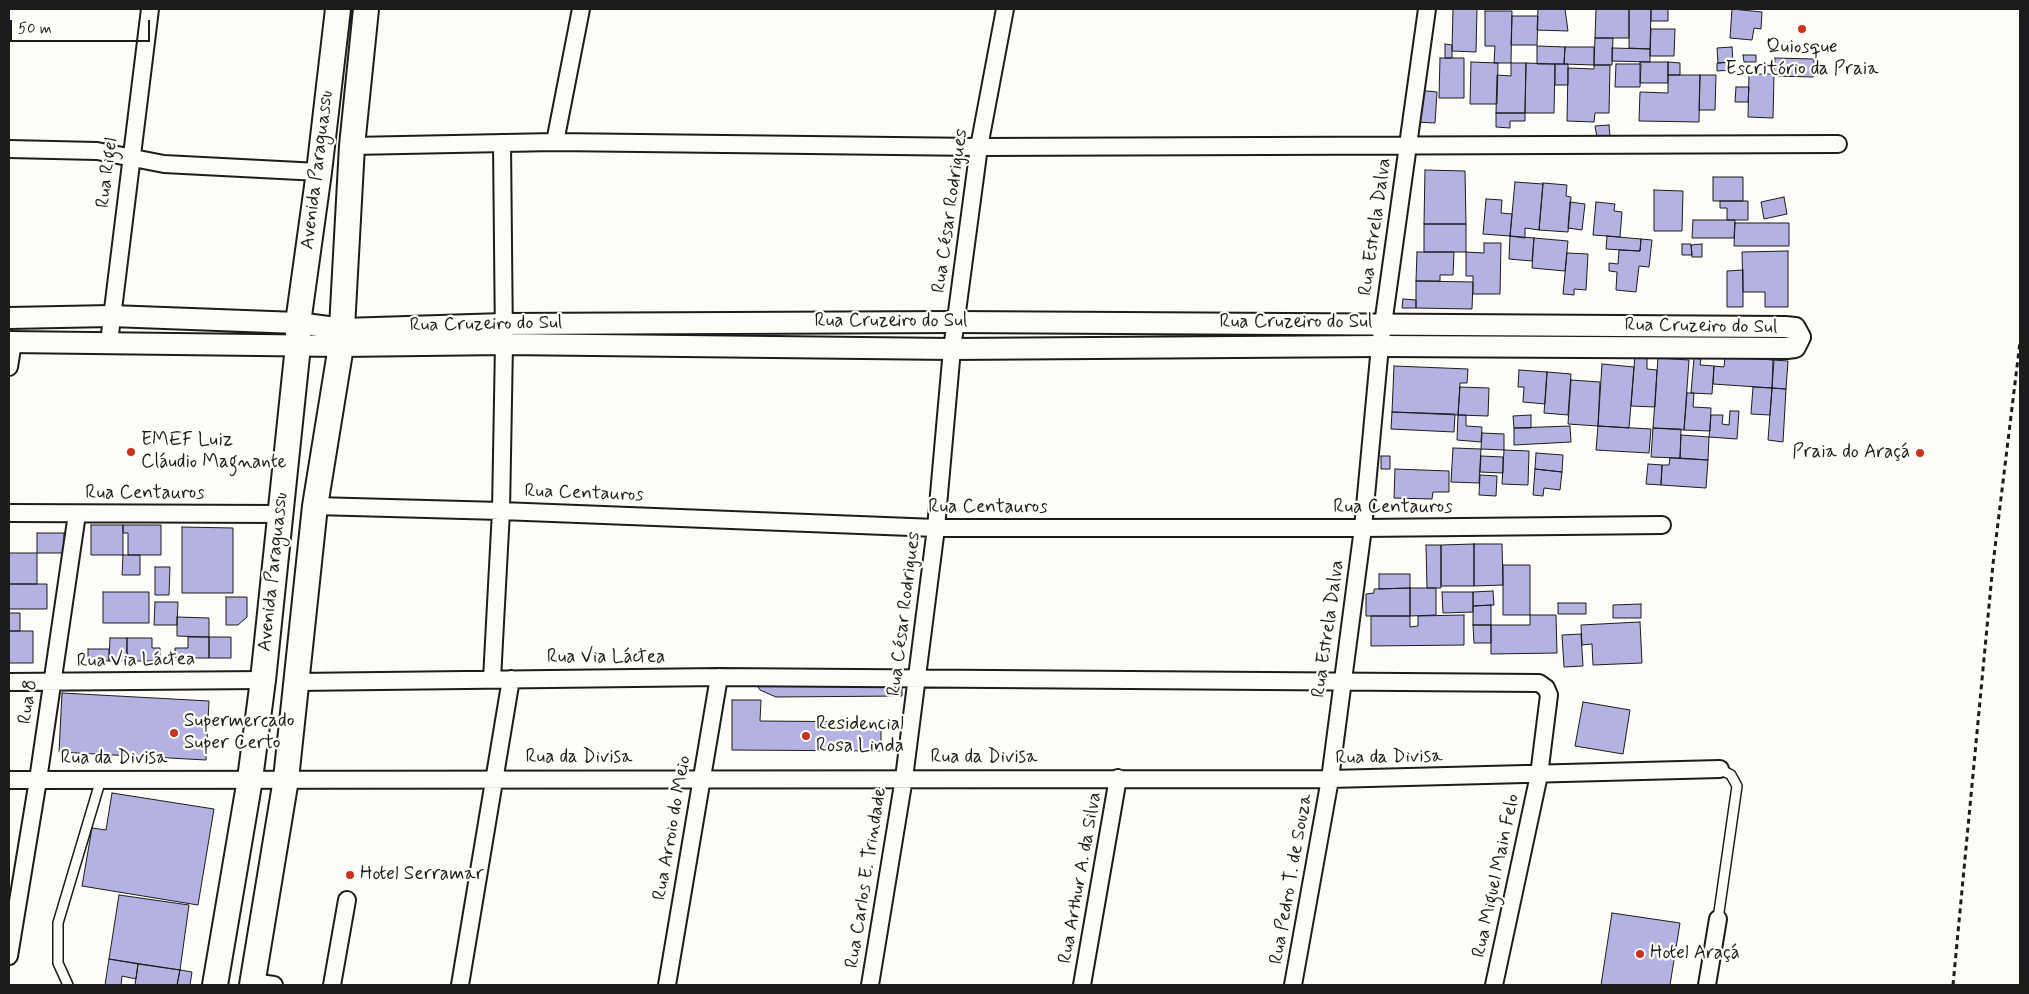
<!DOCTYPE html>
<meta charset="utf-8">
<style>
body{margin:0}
#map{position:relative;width:2029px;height:994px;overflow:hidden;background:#fdfcf7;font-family:Mynerve,sans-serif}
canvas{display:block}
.frame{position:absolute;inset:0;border:10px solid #1c1c1c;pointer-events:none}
.scale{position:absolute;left:10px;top:20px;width:140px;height:22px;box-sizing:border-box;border:2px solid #1c1c1c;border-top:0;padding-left:6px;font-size:15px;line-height:18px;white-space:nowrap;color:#1c1c1c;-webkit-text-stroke:4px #fdfcf7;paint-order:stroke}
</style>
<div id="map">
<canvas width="2029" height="994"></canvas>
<div class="frame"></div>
<div class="scale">50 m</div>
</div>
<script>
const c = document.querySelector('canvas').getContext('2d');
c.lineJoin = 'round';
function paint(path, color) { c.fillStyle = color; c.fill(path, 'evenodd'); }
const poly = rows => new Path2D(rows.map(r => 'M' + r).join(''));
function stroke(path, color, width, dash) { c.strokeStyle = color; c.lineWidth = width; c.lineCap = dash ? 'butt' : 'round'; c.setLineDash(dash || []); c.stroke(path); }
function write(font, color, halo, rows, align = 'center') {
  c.font = font + ' Mynerve,sans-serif'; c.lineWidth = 4.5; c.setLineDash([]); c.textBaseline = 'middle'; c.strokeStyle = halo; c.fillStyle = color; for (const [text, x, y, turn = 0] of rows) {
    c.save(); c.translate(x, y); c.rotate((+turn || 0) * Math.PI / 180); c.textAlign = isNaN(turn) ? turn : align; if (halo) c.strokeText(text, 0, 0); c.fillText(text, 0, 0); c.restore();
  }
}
const building = poly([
 [1453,9,1477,9,1476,52,1452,51,1453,9],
 [1538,9,1565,9,1568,31,1537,30,1538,9],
 [1596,9,1629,9,1629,38,1595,38,1596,9],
 [1629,9,1651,9,1650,49,1629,48,1629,9],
 [1651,9,1668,9,1668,21,1651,21,1651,9],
 [1732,9,1762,12,1761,29,1754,28,1752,40,1730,38,1732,9],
 [1485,11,1512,11,1511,63,1494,63,1495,46,1485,46,1485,11],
 [1512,16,1538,16,1537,45,1511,45,1512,16],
 [1651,29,1675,29,1674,56,1650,56,1651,29],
 [1595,38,1613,38,1612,65,1594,65,1595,38],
 [1445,44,1452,45,1452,58,1445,58,1445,44],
 [1537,46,1565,47,1564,64,1537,64,1537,46],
 [1565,47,1594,47,1594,65,1564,64,1565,47],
 [1732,47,1733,62,1718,63,1717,48,1732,47],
 [1612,48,1650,49,1650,62,1612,61,1612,48],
 [1743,55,1756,55,1756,62,1744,62,1743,55],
 [1440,58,1464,58,1464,98,1439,98,1440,58],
 [1775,58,1814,59,1813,77,1774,76,1775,58],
 [1471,62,1498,63,1497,104,1470,104,1471,62],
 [1640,62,1668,62,1668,83,1640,83,1640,62],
 [1668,62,1680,63,1680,75,1668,75,1668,62],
 [1733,62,1733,70,1717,71,1717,63,1733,62],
 [1511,63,1526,63,1525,113,1496,113,1497,75,1511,76,1511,63],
 [1526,63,1555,64,1554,113,1525,113,1526,63],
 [1555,64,1568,64,1568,85,1555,85,1555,64],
 [1616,64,1641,64,1640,87,1615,87,1616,64],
 [1594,65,1610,65,1609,113,1595,113,1594,122,1567,121,1568,68,1594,69,1594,65],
 [1749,74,1774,74,1773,118,1748,117,1749,74],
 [1668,75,1700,75,1699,122,1639,121,1640,92,1668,93,1668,75],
 [1700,75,1716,75,1715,110,1699,110,1700,75],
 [1736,87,1749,87,1748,102,1735,102,1736,87],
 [1417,90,1437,92,1435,123,1415,122,1417,90],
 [1496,113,1525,113,1525,121,1510,121,1510,128,1496,127,1496,113],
 [1609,125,1610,136,1597,137,1595,126,1609,125],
 [1425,170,1465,171,1466,224,1424,224,1425,170],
 [1713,177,1743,177,1743,201,1713,201,1713,177],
 [1515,182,1543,184,1539,230,1525,228,1525,238,1510,236,1515,182],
 [1543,183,1567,185,1566,196,1571,197,1568,232,1539,230,1543,183],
 [1654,190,1683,191,1682,231,1654,231,1654,190],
 [1784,197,1787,214,1764,219,1761,202,1784,197],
 [1486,199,1502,200,1501,213,1512,214,1510,236,1483,234,1486,199],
 [1720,201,1748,201,1748,220,1727,220,1727,208,1720,208,1720,201],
 [1570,202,1585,204,1582,230,1568,228,1570,202],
 [1596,202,1615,204,1614,211,1622,212,1620,237,1593,235,1596,202],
 [1693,220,1735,220,1734,238,1692,238,1693,220],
 [1735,223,1789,223,1789,246,1734,246,1735,223],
 [1424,224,1466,224,1466,252,1424,252,1424,224],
 [1510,236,1534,238,1532,261,1509,259,1510,236],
 [1607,236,1641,239,1640,251,1606,249,1607,236],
 [1534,238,1568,241,1565,271,1532,268,1534,238],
 [1641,239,1652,240,1649,267,1639,266,1636,292,1616,290,1617,272,1609,271,1609,263,1618,264,1619,250,1640,251,1641,239],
 [1484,243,1501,243,1500,294,1473,294,1473,276,1466,276,1466,252,1484,253,1484,243],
 [1682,244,1691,244,1692,255,1682,255,1682,244],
 [1702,244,1702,257,1692,257,1691,245,1702,244],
 [1788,251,1788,307,1765,307,1765,292,1743,292,1742,252,1788,251],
 [1417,252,1454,252,1453,275,1440,275,1440,281,1416,281,1417,252],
 [1567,253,1588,254,1586,290,1574,289,1574,295,1563,294,1567,253],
 [1743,270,1743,307,1727,307,1727,271,1743,270],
 [1416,281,1473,282,1472,309,1416,308,1416,281],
 [1403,299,1416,300,1416,308,1402,308,1403,299],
 [1635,355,1647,356,1647,369,1657,370,1655,407,1631,406,1635,355],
 [1725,357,1774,360,1772,388,1713,384,1714,366,1724,367,1725,357],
 [1658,358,1689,360,1684,430,1653,428,1658,358],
 [1694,358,1701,359,1700,365,1714,366,1712,394,1691,393,1694,358],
 [1773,360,1788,361,1786,389,1772,388,1773,360],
 [1602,364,1634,367,1629,428,1598,426,1602,364],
 [1394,366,1468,369,1467,383,1460,383,1458,415,1392,412,1394,366],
 [1519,370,1547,372,1545,404,1523,402,1524,387,1518,387,1519,370],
 [1547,372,1571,374,1568,415,1544,413,1547,372],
 [1571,380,1600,382,1598,426,1568,424,1571,380],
 [1460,387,1489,388,1488,416,1458,415,1460,387],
 [1753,387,1772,388,1770,415,1751,414,1753,387],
 [1772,388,1786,389,1783,442,1768,440,1772,388],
 [1687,393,1694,393,1693,407,1711,408,1710,431,1684,430,1687,393],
 [1730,411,1739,411,1737,439,1709,437,1711,415,1723,415,1722,424,1729,425,1730,411],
 [1392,412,1455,414,1454,432,1391,429,1392,412],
 [1458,415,1466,415,1466,426,1482,427,1481,442,1457,440,1458,415],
 [1531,415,1531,428,1514,428,1513,416,1531,415],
 [1570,426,1571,442,1514,445,1514,428,1570,426],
 [1598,426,1651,429,1649,453,1596,450,1598,426],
 [1653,428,1681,429,1680,458,1651,457,1653,428],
 [1482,433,1504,434,1504,450,1481,449,1482,433],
 [1681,435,1709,437,1708,460,1680,458,1681,435],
 [1453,448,1481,449,1479,483,1451,482,1453,448],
 [1504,450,1529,451,1528,485,1502,484,1504,450],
 [1536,453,1563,455,1562,472,1535,469,1536,453],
 [1381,456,1390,456,1390,469,1381,469,1381,456],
 [1481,456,1503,457,1503,473,1480,472,1481,456],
 [1670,458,1708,460,1706,488,1661,485,1662,465,1669,465,1670,458],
 [1648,464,1662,465,1661,485,1646,484,1648,464],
 [1395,469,1449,471,1449,492,1433,492,1432,499,1394,498,1395,469],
 [1535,469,1562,472,1560,490,1544,488,1543,496,1533,495,1535,469],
 [1480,475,1497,476,1496,496,1479,495,1480,475],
 [91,525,123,525,123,555,91,555,91,525],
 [123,525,161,525,161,555,128,555,128,533,123,533,123,525],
 [182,527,233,528,233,593,182,593,182,527],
 [37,533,64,533,64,553,37,553,37,533],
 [1474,544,1474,586,1441,586,1441,545,1474,544],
 [1474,544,1502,544,1503,585,1474,586,1474,544],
 [1426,545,1441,545,1441,588,1427,588,1426,545],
 [9,553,37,553,37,584,9,584,9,553],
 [123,555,140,555,140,575,122,575,123,555],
 [1503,565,1530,565,1530,615,1503,615,1503,565],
 [155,567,170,567,169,595,155,595,155,567],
 [1379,574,1410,574,1410,588,1379,589,1379,574],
 [9,584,47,584,47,609,9,609,9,584],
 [1410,588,1436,588,1436,615,1410,616,1410,588],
 [1410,588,1410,616,1366,616,1366,594,1374,593,1374,589,1410,588],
 [1493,591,1494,605,1473,606,1473,592,1493,591],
 [103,592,149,592,149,623,103,623,103,592],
 [1442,592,1473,592,1473,612,1443,613,1442,592],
 [226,597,247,597,247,617,238,625,226,625,226,597],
 [155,602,178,602,177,625,154,625,155,602],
 [1558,603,1586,603,1586,614,1558,614,1558,603],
 [1641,604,1641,618,1613,618,1613,605,1641,604],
 [1491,605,1491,625,1473,625,1473,606,1491,605],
 [9,613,20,613,20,631,9,631,9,613],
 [1464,615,1464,645,1371,646,1371,616,1410,616,1410,627,1418,626,1418,616,1464,615],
 [1530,615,1556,615,1557,653,1491,654,1491,625,1530,625,1530,615],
 [177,617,209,618,209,637,177,636,177,617],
 [1640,622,1642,663,1593,665,1592,644,1582,645,1581,625,1640,622],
 [1473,625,1491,625,1491,643,1474,643,1473,625],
 [9,631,33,631,33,663,9,663,9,631],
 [1581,634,1583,666,1564,667,1562,635,1581,634],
 [188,637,209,637,209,658,176,658,175,648,188,648,188,637],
 [209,637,231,637,231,658,209,658,209,637],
 [110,638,127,638,127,661,109,661,110,638],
 [127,638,152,638,152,648,160,648,160,661,127,661,127,638],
 [88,649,109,649,109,661,88,660,88,649],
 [755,682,902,682,902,696,776,697,760,690,755,682],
 [62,693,209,701,206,760,59,752,62,693],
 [732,700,761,700,760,721,881,722,881,751,732,750,732,700],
 [1583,702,1630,710,1623,754,1575,746,1583,702],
 [112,793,214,809,198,905,82,886,92,828,106,830,112,793],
 [119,895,189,905,180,970,109,959,119,895],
 [1612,913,1680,923,1670,985,1601,985,1612,913],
 [109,959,138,964,136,979,122,976,121,985,105,985,109,959],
 [138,964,180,970,177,985,135,985,138,964],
 [180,970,192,972,190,985,177,985,180,970]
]);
paint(building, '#b4b2e3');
stroke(building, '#1c1c1c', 1);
const service = poly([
 [1718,919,1737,786,1731,775,1720,769],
 [68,985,58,963,58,923,101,779]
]);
const minor = poly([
 [555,142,581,9],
 [352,146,555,142,979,147,1838,144],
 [9,149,97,151,164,164,319,172],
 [109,342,150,9],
 [9,367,13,342],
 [315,506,501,511,936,528,1363,528,1662,525],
 [9,513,280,514],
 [492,679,501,511,504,344,502,143],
 [9,682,263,680],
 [296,682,719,677,1539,683,1546,688,1549,695,1539,775,1494,985],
 [9,780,1330,779,1720,769],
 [9,956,38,780,77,514],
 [252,982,274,985],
 [332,985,347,900],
 [460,985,511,679],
 [667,985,719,677],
 [870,985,904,778,936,528,952,349,979,147,1005,9],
 [1082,985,1118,778],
 [1293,985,1330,779,1363,528,1380,346,1427,9],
 [1707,985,1718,919]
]);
const tertiary = poly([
 [9,318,111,316,298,323,343,329,504,324,956,322,1785,327,1795,328,1800,337,1795,347,1787,348,1380,346,952,349,504,344,341,346,9,342]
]);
const secondary = poly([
 [215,985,250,779,263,680,298,346,298,323,319,172,338,9],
 [252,985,286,779,315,506,341,346,352,146,366,9]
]);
stroke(service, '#1c1c1c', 12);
stroke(minor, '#1c1c1c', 20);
stroke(tertiary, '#1c1c1c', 24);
stroke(secondary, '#1c1c1c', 28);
stroke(poly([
 [1953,985,1993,564,2020,342]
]), '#1c1c1c', 3, [5, 4]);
stroke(service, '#fdfcf7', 9);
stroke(minor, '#fdfcf7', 16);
stroke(tertiary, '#fdfcf7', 20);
stroke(secondary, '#fdfcf7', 24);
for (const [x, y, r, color] of [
 [1802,29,5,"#c8321e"],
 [131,452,5,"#c8321e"],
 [1920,453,5,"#c8321e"],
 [174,733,5,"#c8321e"],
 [806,736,5,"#c8321e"],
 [350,875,5,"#c8321e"],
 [1640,954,5,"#c8321e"]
]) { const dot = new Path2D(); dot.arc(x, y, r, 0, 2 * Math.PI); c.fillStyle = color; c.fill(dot); stroke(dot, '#fdfcf7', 2); }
write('19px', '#1c1c1c', '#fdfcf7', [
 ["Quiosque",1802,48,"center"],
 ["Escritório da Praia",1802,70,"center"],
 ["EMEF Luiz",141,441],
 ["Cláudio Magnante",141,463],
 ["Praia do Araçá",1910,453,"right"],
 ["Supermercado",184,722],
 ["Super Certo",184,744],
 ["Residencial",816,725],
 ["Rosa Linda",816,747],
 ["Hotel Serramar",360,875],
 ["Hotel Araçá",1650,954]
], 'left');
write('19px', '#1c1c1c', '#fdfcf7', [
 ["Avenida Paraguassu",318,170,-83],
 ["Rua Rigel",108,173,-83],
 ["Rua César Rodrigues",951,211,-82],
 ["Rua Estrela Dalva",1376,227,-82],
 ["Rua Cruzeiro do Sul",891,322],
 ["Rua Cruzeiro do Sul",1296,323],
 ["Rua Cruzeiro do Sul",486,325,-1],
 ["Rua Cruzeiro do Sul",1701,327,1],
 ["Rua Centauros",145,494],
 ["Rua Centauros",584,494,2],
 ["Rua Centauros",988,508],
 ["Rua Centauros",1393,508],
 ["Avenida Paraguassu",274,572,-84],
 ["Rua César Rodrigues",905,614,-83],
 ["Rua Estrela Dalva",1329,629,-82],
 ["Rua Via Láctea",606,658],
 ["Rua Via Láctea",136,661,-1],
 ["Rua 8",29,702,-82],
 ["Rua da Divisa",579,758],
 ["Rua da Divisa",984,758],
 ["Rua da Divisa",1389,758,-1],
 ["Rua da Divisa",114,759],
 ["Rua Arroio do Meio",673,828,-80],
 ["Rua Miguel Main Felo",1497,876,-78],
 ["Rua Carlos E. Trindade",867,878,-81],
 ["Rua Arthur A. da Silva",1081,878,-80],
 ["Rua Pedro T. de Souza",1292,879,-80]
]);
</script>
